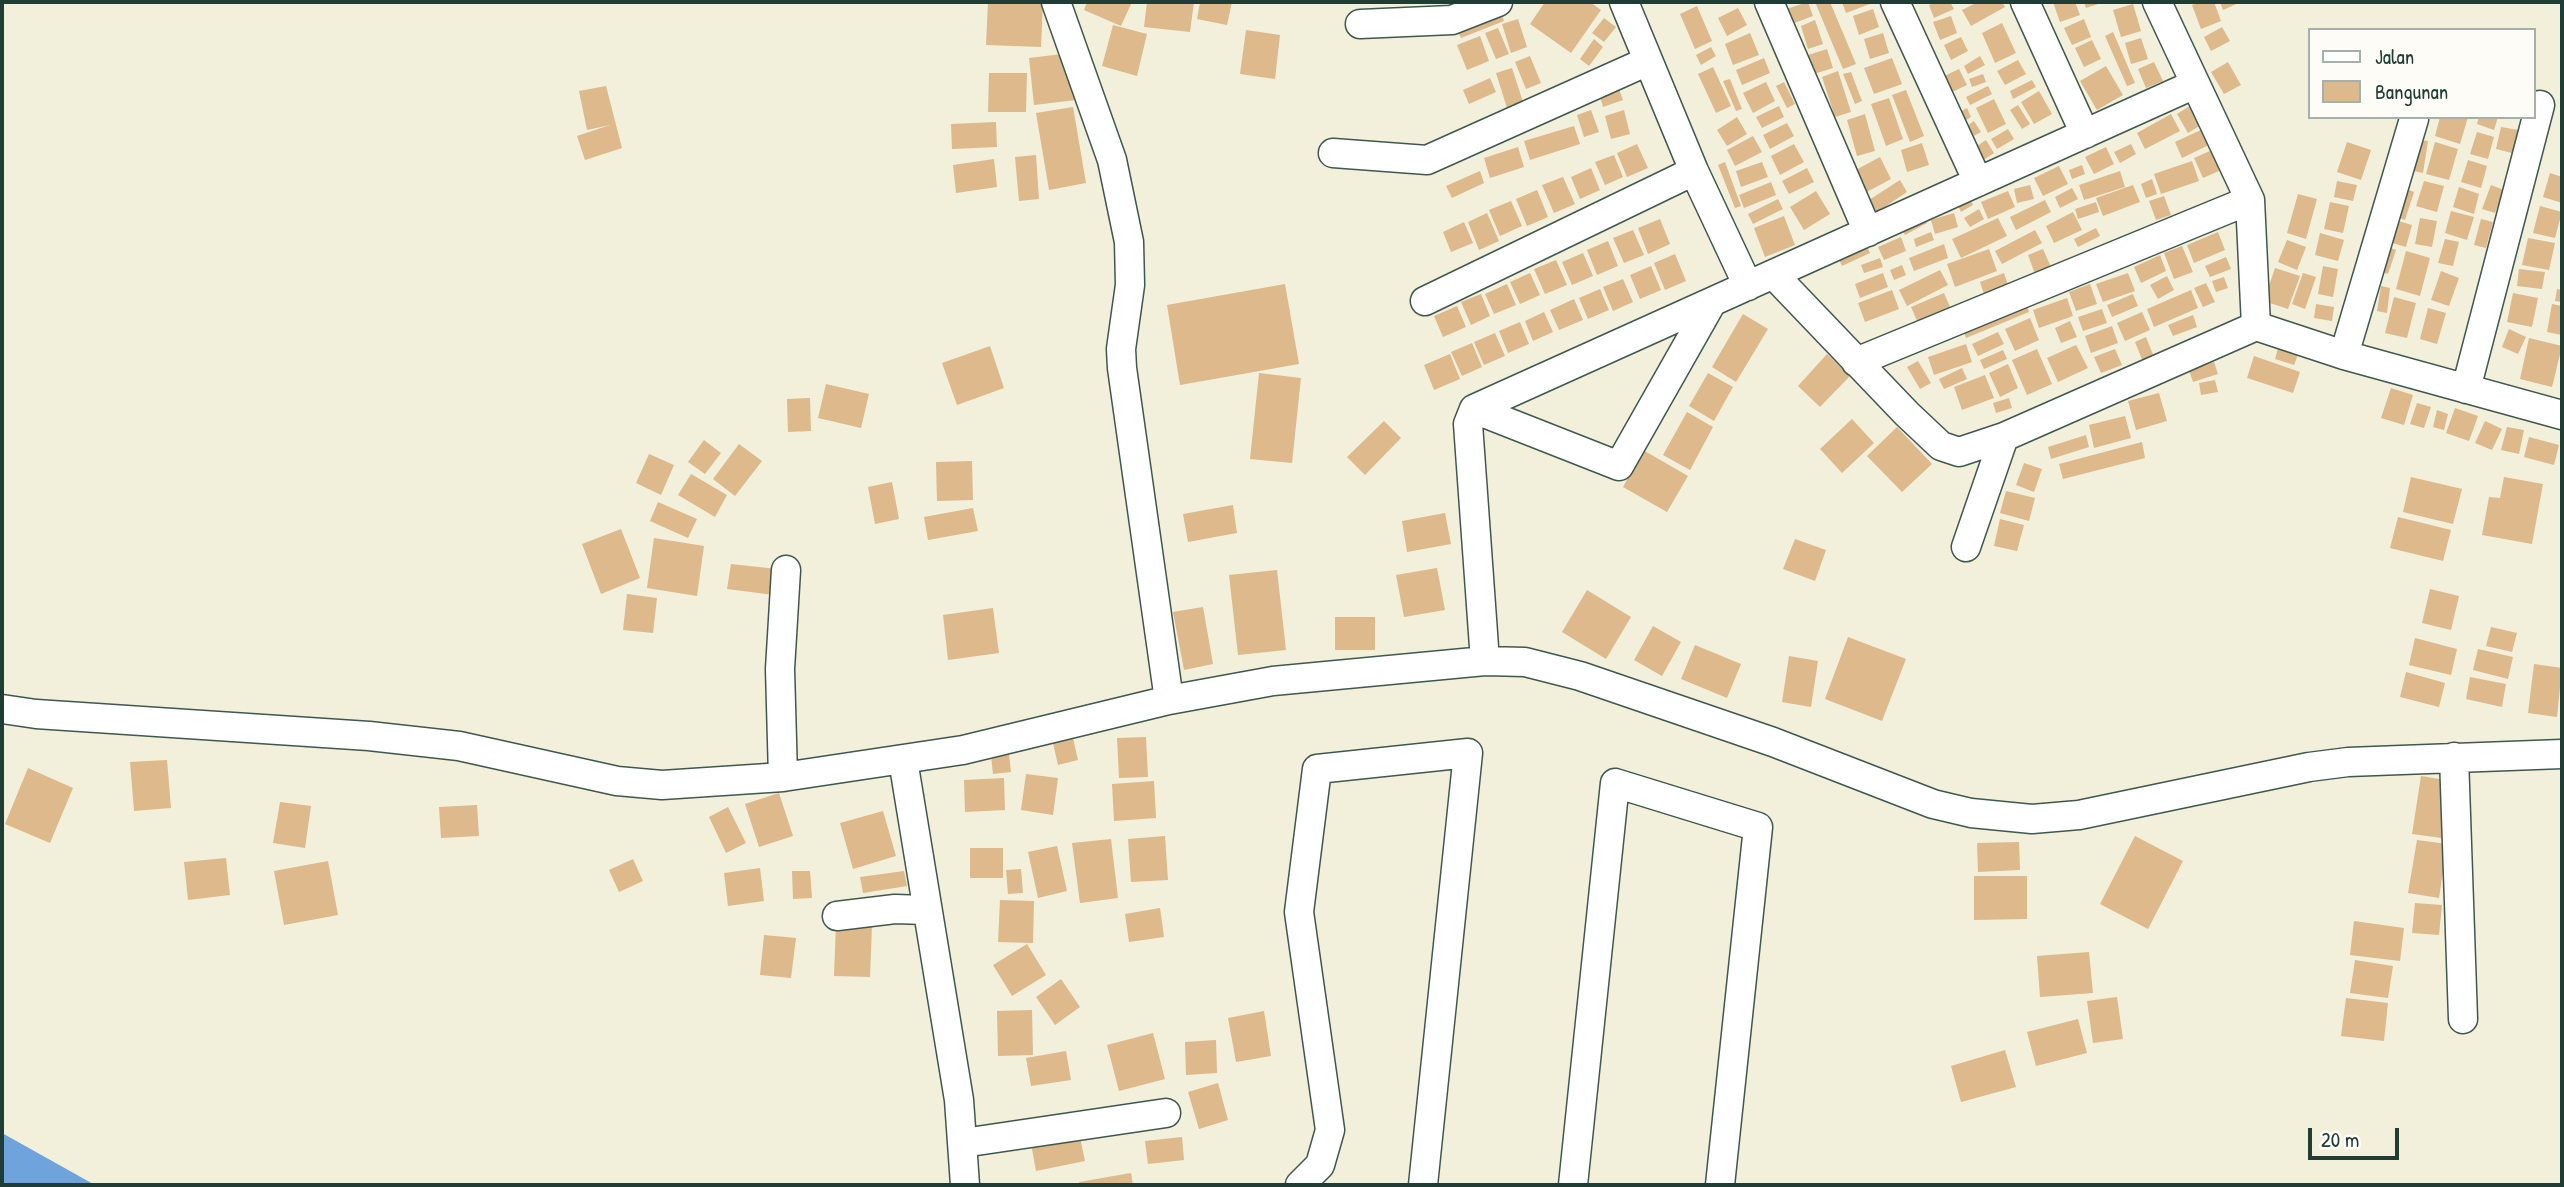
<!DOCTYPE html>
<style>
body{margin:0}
#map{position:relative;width:2564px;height:1187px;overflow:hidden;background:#f2efdb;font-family:"Patrick Hand",sans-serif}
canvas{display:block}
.frame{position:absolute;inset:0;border:4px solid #1f3d34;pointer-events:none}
.legend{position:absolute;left:2308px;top:28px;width:228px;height:91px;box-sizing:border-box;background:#fdfcf7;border:2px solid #a4b0a9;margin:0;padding:9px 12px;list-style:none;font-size:21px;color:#1f3d34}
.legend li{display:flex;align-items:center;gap:14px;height:35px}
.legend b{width:35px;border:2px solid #a4b0a9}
.scale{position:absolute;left:2308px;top:1128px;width:91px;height:32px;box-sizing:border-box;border:4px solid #1f3d34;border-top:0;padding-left:9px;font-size:21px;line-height:24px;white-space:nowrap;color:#1f3d34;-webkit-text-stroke:5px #fdfcf7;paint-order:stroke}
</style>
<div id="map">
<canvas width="2564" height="1187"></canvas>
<div class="frame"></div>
<ul class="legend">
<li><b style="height:9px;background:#fff"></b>Jalan</li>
<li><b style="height:19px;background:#ddb98c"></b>Bangunan</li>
</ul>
<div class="scale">20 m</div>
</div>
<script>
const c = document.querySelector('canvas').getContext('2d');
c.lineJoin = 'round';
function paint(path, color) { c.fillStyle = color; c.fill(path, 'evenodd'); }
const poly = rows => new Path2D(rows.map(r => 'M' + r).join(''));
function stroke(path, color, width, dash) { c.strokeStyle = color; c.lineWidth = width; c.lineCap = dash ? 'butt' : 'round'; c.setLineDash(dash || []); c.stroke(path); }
paint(poly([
 [2,1133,95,1185,2,1185]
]), '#6ea4db');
paint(poly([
 [988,2,1043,2,1041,47,986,45],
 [1087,2,1132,2,1121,26,1084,10],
 [1147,2,1194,2,1190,32,1144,27],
 [1200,2,1232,2,1227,25,1197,19],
 [1545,2,1590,2,1601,10,1571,53,1530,24],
 [1808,2,1813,16,1789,25,1783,10],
 [1815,2,1830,2,1856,64,1843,69],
 [1842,2,1875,2,1846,13],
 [1936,2,1950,2,1954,9,1934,18,1929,5],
 [1978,2,2002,2,2005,7,1971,26,1962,10],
 [2053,2,2075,2,2080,15,2060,22],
 [2084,2,2104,2,2086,8],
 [2201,2,2214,2,2221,21,2201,29,2192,5],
 [2220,2,2241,2,2223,10],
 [2133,4,2141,31,2121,37,2113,10],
 [1697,6,1712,41,1695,49,1680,14],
 [1738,8,1747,25,1727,36,1718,18],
 [1873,9,1879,27,1859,35,1853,16],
 [1500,11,1504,21,1461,38,1457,29],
 [1951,16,1957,33,1940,40,1933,22],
 [1604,18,1616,27,1604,42,1592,33],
 [1518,19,1527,47,1511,53,1502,24],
 [2084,19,2091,37,2072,45,2064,28],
 [1815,20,1823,44,1808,49,1801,26],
 [2002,23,2016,53,1995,63,1982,33],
 [1113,25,1147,34,1137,76,1102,66],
 [2222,27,2230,41,2211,51,2204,37],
 [1498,28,1509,54,1496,59,1485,33],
 [1246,30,1280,35,1275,79,1240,74],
 [2113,32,2135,83,2127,86,2105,36],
 [1750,33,1759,55,1733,65,1725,44],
 [1883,33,1889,53,1870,59,1864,39],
 [1480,36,1489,61,1467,70,1457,45],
 [1961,37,1968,51,1951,60,1944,45],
 [2141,38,2148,59,2131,64,2125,43],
 [1594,39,1603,47,1589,66,1580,59],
 [2092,40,2101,59,2084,67,2075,48],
 [1711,47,1716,56,1701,65,1696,55],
 [1827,49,1833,68,1814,74,1808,55],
 [1071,53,1076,100,1034,105,1029,58],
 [1530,56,1541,83,1526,89,1515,62],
 [1980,56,1985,65,1968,74,1964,66],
 [1764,58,1770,73,1742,85,1736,70],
 [1892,58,1902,84,1874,94,1864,68],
 [2018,60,2026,74,2005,85,1997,71],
 [2154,62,2163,81,2146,88,2138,69],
 [2228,62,2241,85,2224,94,2211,72],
 [2106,66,2123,95,2097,110,2080,81],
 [1713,67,1731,106,1716,113,1698,74],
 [1512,68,1524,105,1508,111,1496,73],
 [1959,69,1967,85,1948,94,1940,78],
 [1838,71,1851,112,1835,117,1822,77],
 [1851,72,1862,101,1855,104,1843,74],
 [989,73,1027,73,1026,112,988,112],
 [1983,74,1986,82,1972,87,1969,79],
 [1490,78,1496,92,1469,104,1463,90],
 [1730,79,1742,109,1736,111,1723,81],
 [2032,80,2036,87,2013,99,2010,91],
 [1766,82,1775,101,1753,113,1743,93],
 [1784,82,1795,104,1787,108,1776,86],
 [606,86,622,148,585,160,577,136,610,125,587,130,579,91],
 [1988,86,1992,94,1970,105,1966,97],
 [1619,89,1623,100,1603,107,1600,96],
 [1906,90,1924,136,1910,142,1892,95],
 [2039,91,2052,114,2034,124,2021,102],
 [1889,98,1903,139,1886,146,1871,104],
 [1994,99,2006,124,1988,133,1976,108],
 [2193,104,2203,124,2188,133,2177,114],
 [2018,105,2030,124,2022,129,2010,110],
 [1779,106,1784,117,1762,128,1756,117],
 [1073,107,1086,183,1049,190,1036,113],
 [1967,108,1971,117,1963,122,1958,113],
 [1591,110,1599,132,1584,137,1577,115],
 [1624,110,1630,134,1611,139,1605,116],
 [1865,114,1875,151,1857,156,1847,120],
 [2171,114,2180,131,2145,149,2137,133],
 [1737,117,1747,134,1727,146,1717,130],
 [2440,117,2468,117,2460,144,2435,136],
 [2479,117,2498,117,2494,130,2477,124],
 [1974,121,1981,132,1970,138,1964,128],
 [996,122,997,147,952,149,951,124],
 [1787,123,1794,136,1770,149,1763,135],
 [1574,126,1580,144,1530,160,1524,141],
 [2501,127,2518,130,2512,153,2496,149],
 [2008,129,2014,139,1997,149,1991,139],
 [2203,129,2211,144,2182,158,2175,142],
 [2477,132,2494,137,2488,159,2470,154],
 [1753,136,1762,152,1735,166,1727,150],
 [2413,139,2428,141,2423,173,2409,170],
 [1986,140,1994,153,1982,161,1974,148],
 [2347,142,2371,150,2361,180,2337,172],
 [2435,142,2458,149,2449,180,2426,174],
 [1922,143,1929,165,1907,172,1901,150],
 [1637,144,1648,168,1627,177,1617,153],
 [1794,144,1804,162,1780,175,1771,156],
 [2131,144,2136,154,2120,163,2114,152],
 [1518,147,1524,167,1490,178,1484,158],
 [2106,147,2114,164,2094,174,2085,157],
 [2212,150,2221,170,2203,178,2194,158],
 [1036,155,1039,199,1019,201,1015,157],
 [1614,155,1623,177,1605,185,1595,162],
 [1880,157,1891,179,1863,194,1852,172],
 [994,159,997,187,956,193,953,165],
 [2468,160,2487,166,2481,188,2461,182],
 [2192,161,2199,181,2161,194,2154,174],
 [1725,162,1741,206,1735,208,1718,165],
 [1762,162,1768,177,1741,187,1736,171],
 [2082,165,2085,174,2072,179,2069,170],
 [2059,166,2068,184,2043,196,2034,178],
 [1591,168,1600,190,1580,199,1571,177],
 [1807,168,1814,182,1789,194,1782,181],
 [1480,171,1484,183,1452,198,1446,186],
 [2120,171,2125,187,2084,200,2079,185],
 [2550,173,2562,177,2562,203,2543,197],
 [1563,177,1575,204,1554,213,1542,185],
 [2152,179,2157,194,2146,198,2141,184],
 [1900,180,1907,192,1877,212,1869,200],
 [2337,181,2357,185,2353,201,2334,197],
 [2424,181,2444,186,2437,212,2416,206],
 [1771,182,1776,195,1744,208,1739,195],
 [2030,185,2034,199,2017,203,2014,189],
 [2133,185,2140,202,2103,216,2096,198],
 [2491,185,2504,190,2495,213,2482,209],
 [2459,187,2479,194,2474,214,2453,207],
 [2072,188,2078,199,2060,208,2055,197],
 [2407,189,2414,192,2405,220,2397,217],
 [1537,190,1548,217,1527,226,1516,199],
 [1816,191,1830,214,1804,230,1790,207],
 [2008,191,2015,207,1988,219,1981,202],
 [1967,193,1973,205,1961,212,1955,199],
 [2298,194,2317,199,2306,239,2287,233],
 [2164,196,2171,215,2156,220,2149,201],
 [1778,199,1783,209,1753,224,1748,214],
 [2045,200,2051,212,2016,230,2010,217],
 [1511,201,1522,226,1500,236,1489,210],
 [2096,202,2099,212,2078,219,2075,209],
 [2330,202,2349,206,2343,233,2324,229],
 [2540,206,2562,212,2555,238,2533,233],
 [1979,209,1984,219,1970,227,1964,218],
 [2451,211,2474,217,2467,240,2445,233],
 [2073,212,2082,230,2054,243,2046,226],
 [1487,213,1499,241,1479,250,1468,222],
 [1922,213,1927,223,1905,235,1900,226],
 [1954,213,1958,227,1935,234,1931,220],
 [1784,216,1795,245,1765,257,1754,228],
 [1998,218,2007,236,1961,258,1952,239],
 [2420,218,2437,221,2432,247,2415,244],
 [1660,219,1670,244,1648,254,1638,228],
 [2481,219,2493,222,2486,248,2474,245],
 [2395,220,2412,225,2406,247,2389,242],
 [1464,222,1473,243,1451,252,1443,232],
 [2096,228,2100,236,2078,247,2074,239],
 [1633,230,1644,255,1624,263,1613,238],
 [2035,230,2042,243,2002,264,1995,251],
 [1931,232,1934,240,1916,247,1914,239],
 [2218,232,2225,250,2194,263,2187,245],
 [2320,233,2344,240,2338,261,2315,255],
 [1901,237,1906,251,1884,260,1878,247],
 [2528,238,2555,243,2549,270,2522,265],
 [1864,239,1870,253,1842,266,1836,253],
 [2445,239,2459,242,2453,266,2438,263],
 [2287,240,2306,247,2297,270,2278,262],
 [1608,241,1618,266,1597,275,1587,250],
 [1944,244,1948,258,1914,271,1909,258],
 [2182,246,2193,272,2174,279,2164,253],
 [2388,247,2396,250,2388,274,2381,272],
 [1989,249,1997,271,1955,287,1947,264],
 [2043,249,2051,267,2035,274,2028,255],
 [2406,251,2430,258,2420,296,2396,289],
 [1583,253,1593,276,1572,285,1562,262],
 [1675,254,1686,281,1665,290,1654,263],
 [2160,255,2166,271,2141,283,2134,267],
 [2226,257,2231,269,2210,277,2205,266],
 [1880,258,1883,267,1864,273,1861,265],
 [1556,260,1567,285,1545,294,1534,269],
 [1902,265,1906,275,1894,280,1890,270],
 [1651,266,1661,290,1640,299,1630,275],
 [2323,266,2338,269,2333,297,2318,294],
 [2275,268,2300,276,2288,309,2264,301],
 [2519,269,2545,272,2542,289,2517,286],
 [1940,270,1948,285,1907,306,1899,290],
 [2441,271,2459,278,2449,306,2431,300],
 [1530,273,1540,295,1520,304,1510,282],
 [1883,273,1888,287,1860,298,1855,284],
 [2004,273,2008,285,1984,294,1980,282],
 [2128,273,2135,291,2103,302,2096,284],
 [2303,273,2316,277,2305,309,2292,304],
 [2167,276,2174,290,2158,299,2150,285],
 [2224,277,2228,288,2216,292,2212,281],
 [1623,279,1633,302,1613,311,1603,287],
 [2206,283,2215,302,2203,307,2194,288],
 [1285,284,1299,364,1180,385,1167,305],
 [1507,284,1516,305,1494,314,1485,294],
 [2090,284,2097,304,2076,311,2069,292],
 [2381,286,2390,288,2387,313,2377,311],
 [1600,289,1609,310,1588,319,1579,298],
 [2557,289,2562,290,2562,302,2555,301],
 [1892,290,1899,309,1865,322,1858,303],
 [2191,290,2198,308,2154,327,2147,309],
 [1944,293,1951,309,1918,323,1911,307],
 [2513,293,2538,298,2532,327,2507,322],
 [1481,294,1490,316,1471,325,1461,302],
 [2133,294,2138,306,2112,317,2107,305],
 [2394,297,2416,303,2407,338,2385,333],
 [2024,298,2029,312,1966,338,1961,324],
 [2067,298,2073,316,2039,328,2033,310],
 [1574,299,1583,320,1559,330,1550,310],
 [2316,304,2334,307,2332,321,2314,318],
 [2552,304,2562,306,2562,335,2547,332],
 [1457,306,1466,327,1443,337,1434,316],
 [2428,308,2446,313,2437,344,2420,339],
 [2102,309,2107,323,2083,331,2078,317],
 [1544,312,1553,332,1533,341,1525,321],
 [2142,312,2150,330,2125,341,2117,323],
 [1743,314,1768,329,1736,382,1712,367],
 [2193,315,2197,327,2173,336,2168,325],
 [2030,318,2039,340,2015,351,2005,329],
 [2070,321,2077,337,2061,343,2055,328],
 [1520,322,1529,344,1508,353,1499,331],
 [2112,326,2118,343,2091,353,2085,336],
 [2509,329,2526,337,2518,354,2502,347],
 [1998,332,2004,344,1978,356,1972,344],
 [1495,333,1505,356,1484,365,1474,342],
 [2146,337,2154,357,2143,362,2135,342],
 [2529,338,2562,346,2552,387,2520,379],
 [1472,343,1482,367,1462,376,1451,352],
 [1966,344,1972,362,1934,375,1928,357],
 [2076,345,2088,368,2058,382,2047,358],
 [2279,345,2299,352,2294,365,2275,359],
 [990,346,1004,388,957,405,942,363],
 [2037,349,2052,384,2027,395,2012,360],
 [2115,349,2122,365,2101,373,2094,357],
 [2003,350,2007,359,1984,369,1980,360],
 [1450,354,1460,379,1434,390,1424,365],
 [1827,354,1850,376,1820,407,1798,386],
 [2254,356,2300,372,2293,393,2247,378],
 [1918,361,1931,383,1920,389,1907,367],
 [2214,362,2218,374,2193,382,2189,370],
 [2008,364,2018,388,2000,397,1989,373],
 [1962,368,1967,379,1944,389,1939,379],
 [1259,373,1301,378,1292,463,1250,459],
 [1708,373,1733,387,1714,421,1689,406],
 [1985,375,1994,398,1962,410,1954,387],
 [2215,380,2218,392,2201,395,2199,383],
 [826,384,869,394,861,428,818,418],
 [2391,388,2413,395,2404,425,2381,418],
 [2159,393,2167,421,2136,430,2128,401],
 [810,398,811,431,788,432,787,399],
 [2009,398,2012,408,1996,413,1993,403],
 [2417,403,2431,407,2424,428,2410,424],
 [2455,408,2478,416,2469,441,2446,433],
 [2437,410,2448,414,2444,430,2433,427],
 [1687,412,1713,427,1690,470,1663,455],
 [2125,416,2131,438,2094,448,2089,425],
 [1852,419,1874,443,1842,473,1820,449],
 [1384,421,1401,438,1365,475,1347,457],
 [2485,421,2502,429,2492,450,2475,443],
 [1897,427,1932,464,1902,492,1867,456],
 [2507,427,2524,430,2519,454,2501,450],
 [2086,435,2089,447,2051,459,2048,447],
 [2529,437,2559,445,2554,465,2524,457],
 [704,440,721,453,705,474,688,462],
 [2142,442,2145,458,2063,479,2059,464],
 [739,444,762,461,735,496,713,479],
 [1643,450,1688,476,1667,512,1623,487],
 [649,454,674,465,661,495,636,483],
 [972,461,973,500,937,501,936,462],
 [2024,463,2042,469,2034,492,2016,485],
 [691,474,727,495,715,517,678,495],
 [2411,477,2462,489,2453,524,2403,512],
 [2504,477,2543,484,2532,544,2482,535,2489,497,2500,498],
 [892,482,899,519,875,524,868,487],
 [2006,491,2035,498,2029,521,2000,513],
 [658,502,697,519,688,538,650,521],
 [1233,505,1237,533,1188,542,1183,514],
 [973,508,978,531,928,540,924,517],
 [1445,513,1451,544,1407,552,1402,521],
 [2398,517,2451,530,2443,561,2390,548],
 [2000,519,2024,525,2017,551,1994,546],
 [621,529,640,578,601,594,582,544],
 [654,538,704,546,697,596,647,588],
 [1795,539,1826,550,1815,581,1783,569],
 [731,564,777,569,774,595,727,589],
 [1437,568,1445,610,1404,617,1396,575],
 [1277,570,1286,650,1238,655,1229,575],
 [2430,589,2459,596,2451,630,2422,623],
 [1587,590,1631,617,1606,659,1562,632],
 [627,594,657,598,653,633,623,630],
 [1203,607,1213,664,1184,670,1173,612],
 [993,608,999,653,948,660,943,615],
 [1335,617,1375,617,1375,650,1335,650],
 [1653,626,1681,642,1662,676,1634,660],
 [2491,627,2517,633,2512,652,2486,646],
 [1848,637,1906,659,1882,721,1825,699],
 [2415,638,2457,649,2451,675,2409,665],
 [1695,645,1741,664,1727,698,1681,679],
 [2478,649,2513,657,2508,679,2473,670],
 [1789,656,1818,661,1811,707,1782,702],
 [2534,664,2562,668,2557,717,2528,713],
 [2406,672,2445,683,2439,707,2400,697],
 [2470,677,2506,684,2502,707,2466,699],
 [1146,737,1148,777,1119,778,1117,738],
 [1073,738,1078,760,1058,765,1053,743],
 [1009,754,1011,772,993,774,991,756],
 [167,760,171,808,134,811,130,762],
 [28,768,73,788,50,843,5,824],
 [1026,774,1058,778,1053,815,1021,810],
 [2421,776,2451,781,2442,838,2412,834],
 [1004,778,1005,810,965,812,964,780],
 [1154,781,1156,818,1114,821,1112,784],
 [779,793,793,836,759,847,745,804],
 [280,802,311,806,305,848,273,843],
 [477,805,479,836,441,838,439,807],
 [728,807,746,843,726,853,709,817],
 [883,811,896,856,853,869,840,823],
 [1165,836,1168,880,1131,882,1128,839],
 [2135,836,2183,861,2148,929,2100,904],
 [1111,839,1118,898,1080,903,1072,843],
 [2417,840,2447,844,2439,898,2408,893],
 [2019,842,2020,870,1978,872,1977,843],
 [1057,846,1067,891,1038,898,1028,852],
 [970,848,1003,848,1003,878,970,878],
 [226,858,230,895,188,900,184,862],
 [633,859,643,881,619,892,609,870],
 [328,861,338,915,284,925,274,871],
 [760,868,764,901,728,906,724,873],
 [1021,869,1023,893,1008,894,1006,870],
 [792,871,810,871,812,898,793,899],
 [904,871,907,886,863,893,860,877],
 [1974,876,2027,876,2027,919,1974,920],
 [1000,900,1034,901,1033,943,998,942],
 [2415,903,2442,905,2439,935,2412,933],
 [1160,908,1164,937,1129,942,1125,914],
 [2354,921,2404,928,2400,961,2350,955],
 [836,924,872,925,870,977,834,976],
 [764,935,796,938,791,978,760,975],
 [1027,944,1046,975,1012,996,993,965],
 [2089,952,2093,993,2040,997,2037,956],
 [2355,960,2393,966,2388,998,2350,993],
 [1061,979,1080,1007,1055,1025,1036,997],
 [2117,997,2123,1039,2093,1043,2087,1001],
 [2346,998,2388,1003,2384,1041,2341,1036],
 [1032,1010,1033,1055,998,1056,997,1011],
 [1264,1011,1271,1056,1236,1062,1228,1018],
 [2078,1019,2087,1053,2036,1066,2027,1032],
 [1153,1033,1165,1079,1119,1091,1107,1045],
 [1216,1040,1217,1073,1186,1075,1185,1042],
 [2005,1050,2016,1087,1961,1102,1951,1066],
 [1066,1051,1071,1080,1031,1086,1026,1058],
 [1218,1083,1228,1120,1199,1129,1188,1092],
 [1078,1128,1085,1161,1036,1171,1030,1138],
 [1182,1137,1184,1160,1148,1164,1145,1141],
 [1131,1173,1133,1185,1080,1185,1079,1182]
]), '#ddb98c');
const street = poly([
 [1056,2,1112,160,1129,242,1130,285,1121,349,1122,368,1169,700],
 [1624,2,1694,171,1748,286],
 [1769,2,1868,232],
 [1895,2,1978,182],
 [2025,2,2085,134],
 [2157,2,2250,200,2256,326],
 [1360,24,1452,20,1498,2],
 [1333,153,1427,160,1648,61],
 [1774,275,1907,414,1941,446,1959,452,2004,437,2256,326,2344,355,2562,415],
 [1425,301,1694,171],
 [2344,355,2414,119],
 [1856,362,2250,200],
 [2466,389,2540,105],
 [1474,409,1619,466,1712,302],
 [1966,547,2004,437],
 [1485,661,1468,424,1474,409,2195,84],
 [2,709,36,714,369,736,459,746,617,781,662,785,783,777,963,750,1169,700,1273,681,1485,661,1525,662,1580,676,1773,742,1933,804,1971,813,2032,819,2079,815,2309,767,2348,762,2562,754],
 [2454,757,2463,1019],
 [903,760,959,1100,965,1185],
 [783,777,780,669,786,570],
 [837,916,895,909,925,910],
 [963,1143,1166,1113],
 [1300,1185,1320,1165,1330,1130,1299,912,1317,769,1468,753,1423,1185],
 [1573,1185,1615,783,1758,827,1720,1185]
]);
stroke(street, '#3f584d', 31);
stroke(street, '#fff', 28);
</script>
